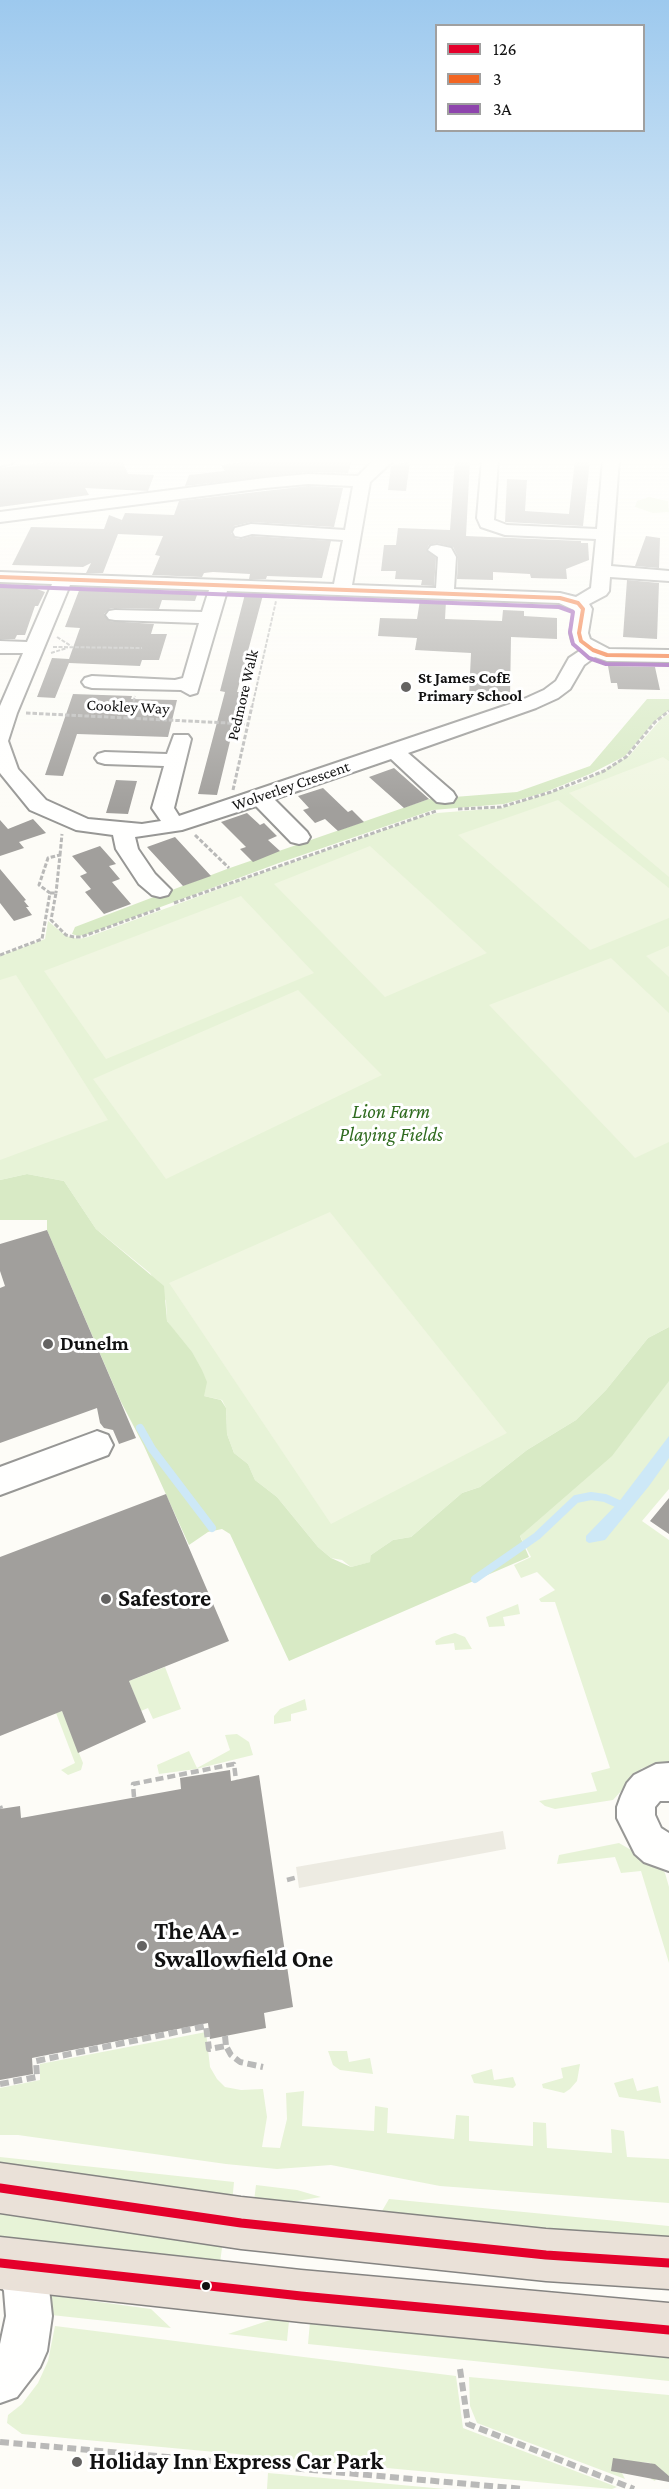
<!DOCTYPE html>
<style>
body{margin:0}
#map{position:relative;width:669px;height:2489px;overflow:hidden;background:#fdfcf7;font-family:"Crimson Pro",serif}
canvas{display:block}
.legend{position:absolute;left:435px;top:24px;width:210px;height:108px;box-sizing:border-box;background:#fff;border:2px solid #a0a0a0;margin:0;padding:8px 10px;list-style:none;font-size:18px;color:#111}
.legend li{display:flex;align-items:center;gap:12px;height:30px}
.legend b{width:30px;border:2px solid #a0a0a0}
</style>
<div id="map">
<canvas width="669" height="2489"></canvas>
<ul class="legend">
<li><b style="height:8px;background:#e4002b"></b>126</li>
<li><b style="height:8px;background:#f26522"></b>3</li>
<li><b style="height:8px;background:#8e44ad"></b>3A</li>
</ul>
</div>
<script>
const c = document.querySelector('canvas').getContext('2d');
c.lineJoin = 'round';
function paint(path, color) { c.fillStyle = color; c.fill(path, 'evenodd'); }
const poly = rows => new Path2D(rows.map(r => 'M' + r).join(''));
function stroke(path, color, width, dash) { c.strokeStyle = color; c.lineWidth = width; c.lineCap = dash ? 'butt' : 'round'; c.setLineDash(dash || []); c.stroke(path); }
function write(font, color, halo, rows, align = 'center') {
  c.font = font + ' "Crimson Pro",serif'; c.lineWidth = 6; c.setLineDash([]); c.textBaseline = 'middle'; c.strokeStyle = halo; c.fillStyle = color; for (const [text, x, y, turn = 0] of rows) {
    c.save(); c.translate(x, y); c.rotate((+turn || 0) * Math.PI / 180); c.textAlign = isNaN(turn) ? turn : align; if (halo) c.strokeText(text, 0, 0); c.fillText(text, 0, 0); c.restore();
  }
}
paint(poly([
 [649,497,668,501,669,512,653,513,635,507,637,501],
 [669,714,669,1327,648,1338,606,1390,576,1420,527,1450,480,1487,462,1493,411,1537,393,1540,371,1555,371,1562,351,1567,342,1560,331,1558,318,1547,277,1497,255,1480,248,1464,234,1453,227,1434,226,1408,222,1400,204,1396,176,1334,167,1321,166,1301,150,1273,96,1229,64,1181,27,1174,0,1180,0,956,45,939,48,921,66,936,79,939,88,937,254,876,422,817,437,813,502,808,584,782,630,755,661,719],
 [669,1380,669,1489,642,1521,669,1540,669,1764,642,1768,613,1800,555,1809,545,1806,539,1801,597,1791,591,1773,610,1768,555,1602,541,1602,539,1599,555,1590,537,1572,521,1578,514,1565,531,1557,520,1536],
 [518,1604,520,1614,503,1617,505,1626,489,1627,486,1617],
 [455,1633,465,1637,472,1649,455,1650,454,1643,436,1645,435,1641,442,1637],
 [165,1667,181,1709,153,1719,148,1708,141,1711,129,1681],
 [305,1699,307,1710,291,1714,291,1721,274,1724,274,1716,280,1709],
 [62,1711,83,1763,81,1770,68,1775,61,1770,75,1763,56,1713],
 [237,1734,249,1742,253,1755,196,1769,159,1774,157,1765,189,1751,197,1768,230,1750,225,1735],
 [619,1843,659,1866,665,1873,669,1887,669,1963,641,1871,621,1873,615,1857,557,1864,559,1855],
 [206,2032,210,2067,217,2079,225,2087,241,2090,263,2089,267,2117,262,2147,280,2148,287,2119,286,2093,304,2091,302,2126,374,2131,375,2106,388,2108,387,2133,454,2139,456,2115,469,2116,469,2141,533,2146,533,2122,546,2123,547,2148,612,2153,611,2129,624,2131,627,2157,669,2159,669,2203,440,2186,331,2165,277,2169,226,2164,18,2135,0,2135,0,2088,40,2080,40,2064],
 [328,2051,347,2051,349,2062,370,2058,373,2074,340,2070,333,2065],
 [580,2064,577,2081,570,2089,564,2093,543,2088,542,2084,563,2078,561,2068],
 [492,2069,494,2080,513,2077,516,2085,513,2088,474,2083,471,2075],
 [633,2078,637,2091,658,2086,661,2103,619,2097,614,2083],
 [0,2157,234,2182,232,2203,0,2170],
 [256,2185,297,2190,321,2197,285,2203,254,2201],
 [389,2199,669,2226,669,2248,439,2228,382,2211],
 [0,2209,223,2240,219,2271,0,2243],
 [40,2294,151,2309,171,2328,42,2314],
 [273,2319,289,2321,287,2341,228,2334],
 [310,2322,669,2345,669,2381,308,2344],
 [55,2326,456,2376,463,2428,617,2487,612,2489,22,2434,7,2423,8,2415,22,2404,38,2383,48,2361],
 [469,2377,669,2395,669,2476,660,2469,655,2481,651,2479,651,2463,640,2462,640,2476,637,2476,630,2464,621,2471,625,2479,477,2423,470,2406],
 [268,2473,302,2476,445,2489,267,2489]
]), '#e7f3d7');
paint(poly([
 [647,699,669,699,669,710,654,722,625,756,590,774,543,793,504,804,433,810,279,863,88,934,78,936,72,934,75,927,227,869,429,799,517,792,590,766],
 [27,1174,64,1181,96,1229,164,1286,167,1321,192,1352,202,1370,207,1382,204,1396,221,1400,226,1408,227,1434,234,1453,248,1464,255,1480,277,1497,318,1547,331,1558,351,1567,370,1562,371,1555,393,1540,411,1537,462,1493,480,1487,527,1450,576,1420,606,1390,648,1338,669,1327,669,1381,612,1456,520,1536,529,1557,289,1661,230,1534,222,1529,208,1532,189,1545,144,1446,120,1400,47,1230,47,1220,0,1220,0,1180]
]), '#d8eac5');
paint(poly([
 [663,757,669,761,669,877,569,793],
 [558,800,669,888,669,918,590,950,458,835],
 [370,846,487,953,385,997,274,884],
 [241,896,314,973,106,1059,44,971],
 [669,946,669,977,646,956],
 [611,958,669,1013,669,1142,635,1158,489,1005],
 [16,975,108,1120,0,1160,0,980],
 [298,990,382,1075,166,1179,93,1079],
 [330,1212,507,1433,331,1524,169,1283]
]), '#f0f6e1');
paint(poly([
 [503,1831,506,1849,299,1888,296,1867]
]), '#edebe2');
paint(poly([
 [669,1436,669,1458,649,1486,605,1540,589,1543,586,1541,586,1536,618,1503]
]), '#cde8f7');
stroke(poly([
 [140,1428,152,1449,212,1528],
 [475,1579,537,1536,576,1499,591,1496,605,1498,623,1506]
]), '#cde8f7', 8);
paint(poly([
 [63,460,122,460,128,474,154,475,148,491,85,488,89,495,0,507,0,468],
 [256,460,352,460,348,473,308,472,185,486,189,475,225,471,221,465],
 [455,460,470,460,466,536,581,541,581,543,588,543,589,560,566,569,567,579,531,578,530,574,493,572,493,580,457,579,458,557,453,547,437,543,429,545,426,550,436,558,434,586,421,585,422,580,395,579,396,571,381,571,384,545,396,545,398,528,450,530],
 [575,460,590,460,583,526,505,522,507,479,527,480,525,511,569,514],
 [410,461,406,491,388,490,391,466],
 [308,486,343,488,334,527,251,522,234,526,231,533,235,538,241,539,252,536,331,541,322,578,267,576,266,579,249,579,250,574,213,572,204,573,202,577,152,575,160,556,155,555,163,536,118,534,103,573,86,573,91,563,83,567,12,565,31,527,104,529,109,515,122,520,118,529,125,513,174,515,179,501],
 [646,536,660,538,659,568,635,566],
 [627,580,659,583,657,639,623,637],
 [2,584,26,585,45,592,38,606,35,606,25,635,17,635,15,639,0,639,0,586],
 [80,588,198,592,195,601,162,600,159,609,115,608,109,609,104,614,109,621,154,624,151,634,167,634,159,660,142,660,140,666,69,663,55,698,37,697,52,658,69,659,80,628,65,627],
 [245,594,263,595,237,692,242,692,217,795,198,794,225,692,220,691],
 [420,600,446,601,445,619,502,621,503,610,524,611,524,616,557,618,557,639,511,637,510,697,469,695,471,653,415,650,417,638,378,636,380,618,417,619],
 [608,666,655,667,660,690,618,689,617,683,611,683],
 [73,694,132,696,131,699,177,700,168,737,77,734,63,776,45,775],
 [394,768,429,799,404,808,369,777],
 [116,780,137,781,128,814,106,813],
 [323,788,348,812,352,810,364,822,338,831,325,819,315,823,303,810,309,808,298,796],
 [247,813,260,825,264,823,277,836,268,840,280,851,253,862,240,849,246,847,221,822],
 [33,819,46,833,19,842,24,848,0,856,0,820,8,829],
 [175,837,211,876,183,886,147,847],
 [100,846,116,864,109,866,120,879,112,882,131,904,104,914,85,892,91,889,80,876,87,873,72,856],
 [0,869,26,900,24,901,29,907,26,907,32,915,14,921,0,903],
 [47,1230,136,1438,119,1444,113,1430,104,1428,100,1423,97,1408,0,1443,0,1288,5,1286,0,1271,0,1244],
 [166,1494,229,1641,129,1681,146,1722,78,1753,62,1711,0,1736,0,1557],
 [669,1498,669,1534,650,1521],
 [230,1770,231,1781,259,1775,293,2007,264,2013,266,2028,210,2039,208,2023,32,2058,33,2074,0,2080,0,1809,20,1806,21,1818,181,1789,180,1778],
 [613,2458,655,2464,669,2476,669,2482,611,2471]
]), '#a19f9c');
const minor = poly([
 [0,460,14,460,12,463,0,466,0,460],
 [374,460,394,460,370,482,352,585,436,588,438,557,428,550,431,546,437,545,451,548,456,557,454,589,560,593,576,597,591,588,596,539,505,535,481,527,477,518,482,460,498,460,494,520,507,525,597,529,603,460,619,460,611,566,669,571,669,581,610,577,609,591,606,595,589,604,592,609,588,633,590,639,609,649,669,650,669,662,607,661,595,657,584,665,570,689,558,698,536,708,408,753,453,792,456,797,453,802,445,803,437,802,391,759,274,799,307,832,310,837,307,842,299,844,291,842,256,806,182,830,135,837,138,849,155,874,171,890,168,895,160,897,152,895,139,884,116,849,113,835,76,830,30,810,0,773,0,706,23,653,0,653,0,641,27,642,52,584,0,582,0,572,334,584,343,540,252,534,241,537,235,536,233,532,235,528,251,524,345,530,353,486,308,484,265,488,0,522,0,512,265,478,308,474,358,476,374,460],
 [70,585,209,590,202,612,115,610,109,611,106,615,109,619,115,620,199,623,183,678,175,680,92,676,85,678,82,682,85,686,92,688,181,690,190,695,197,693,227,591,559,603,574,610,570,633,572,641,581,650,569,658,556,681,544,690,522,700,179,816,174,808,191,739,188,735,174,735,167,754,105,752,98,754,95,758,98,762,105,764,164,766,152,808,161,821,142,824,88,819,46,800,18,769,8,741,17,713,70,585],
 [97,1431,108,1435,113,1445,108,1455,0,1495,0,1467,97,1431],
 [669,1763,669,1801,660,1801,655,1807,655,1815,661,1828,669,1833,669,1871,644,1862,635,1854,617,1818,617,1807,621,1796,627,1783,634,1775,656,1764,669,1763],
 [15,2243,31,2250,49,2288,52,2316,47,2351,40,2367,17,2397,0,2403,0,2344,6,2316,4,2291,0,2284,0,2250,15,2243]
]);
const highway = poly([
 [0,2163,241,2197,546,2229,669,2237,669,2289,546,2281,241,2249,0,2213,0,2163],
 [0,2237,301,2270,669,2303,669,2357,301,2322,0,2289,0,2237]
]);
stroke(minor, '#979795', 4);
stroke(highway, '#858482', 3);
stroke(poly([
 [57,637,71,646],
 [53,647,142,648],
 [51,653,67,648],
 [132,707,135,696],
 [252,707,276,601]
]), '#b9b9b8', 2, [4, 1.5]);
stroke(poly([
 [26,713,248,724],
 [128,719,132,706],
 [233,790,252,706],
 [458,809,501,807,551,792,604,771,626,757,655,722,669,711],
 [195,835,229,868],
 [60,855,62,834],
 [50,893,56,893,51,920,66,935,74,937,81,937,161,908],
 [174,903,436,811],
 [0,955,42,939,50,893,39,885,48,858,60,855,56,893]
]), '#b9b9b8', 3, [4.5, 2]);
stroke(poly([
 [134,1797,133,1784,234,1764,236,1780],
 [0,1806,1,1809],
 [287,1880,298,1877]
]), '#b9b9b8', 4.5, [8, 4]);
stroke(poly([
 [225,2036,226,2046],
 [0,2084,37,2077,36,2061,206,2026,209,2049,226,2046,231,2055,240,2062,263,2067],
 [460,2369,468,2424,634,2489],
 [0,2442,524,2489]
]), '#b9b9b8', 6, [9, 4.5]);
paint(minor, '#fffffe');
paint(highway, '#eae1d8');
stroke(poly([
 [0,2188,241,2223,546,2255,669,2263],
 [0,2263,301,2296,669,2330]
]), '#e4002b', 9);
stroke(poly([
 [0,577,560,598,578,603,583,609,579,633,581,641,593,650,607,655,669,656]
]), '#f26522', 4);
stroke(poly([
 [0,586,559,607,573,612,570,632,573,644,589,658,606,664,669,665]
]), '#8e44ad', 4);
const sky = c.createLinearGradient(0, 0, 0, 809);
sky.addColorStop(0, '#9dc9ee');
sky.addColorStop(0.57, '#fefefb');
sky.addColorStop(1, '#fefefb00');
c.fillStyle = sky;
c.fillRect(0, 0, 669, 809);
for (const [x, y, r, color] of [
 [406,687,6,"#646362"],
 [48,1344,6,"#646362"],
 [106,1599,6,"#646362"],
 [142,1946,6,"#646362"],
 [206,2286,5,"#111"],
 [77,2462,6,"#646362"]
]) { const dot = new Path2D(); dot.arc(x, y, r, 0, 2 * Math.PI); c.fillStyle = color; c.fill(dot); stroke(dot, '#fff', 2); }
write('bold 16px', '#111', '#fff', [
 ["St James CofE",418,678],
 ["Primary School",418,696]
], 'left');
write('16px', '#111', '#fff', [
 ["Pedmore Walk",243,695,-77],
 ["Cookley Way",128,707,3],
 ["Wolverley Crescent",291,786,-19]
]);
write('italic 20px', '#2f6b1f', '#fff', [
 ["Lion Farm",391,1112],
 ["Playing Fields",391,1135]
]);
write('bold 20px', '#111', '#fff', [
 ["Dunelm",60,1344]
], 'left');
write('bold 24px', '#111', '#fff', [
 ["Safestore",118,1599],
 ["The AA -",154,1932],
 ["Swallowfield One",154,1960],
 ["Holiday Inn Express Car Park",89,2462]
], 'left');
</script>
